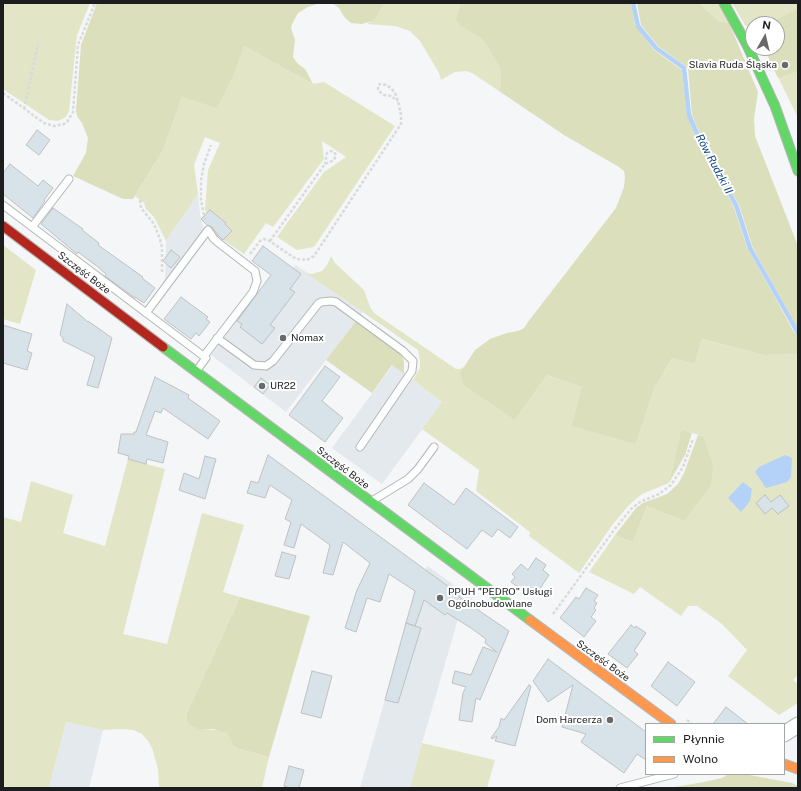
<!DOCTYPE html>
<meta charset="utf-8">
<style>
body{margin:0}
#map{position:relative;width:801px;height:791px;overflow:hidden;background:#f4f6f7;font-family:"Public Sans",sans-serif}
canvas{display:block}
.frame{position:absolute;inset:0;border:4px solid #1c1d1e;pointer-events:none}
.legend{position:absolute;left:645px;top:723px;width:140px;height:52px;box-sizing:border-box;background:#fff;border:1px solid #a4a5a5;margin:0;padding:5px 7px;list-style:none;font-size:12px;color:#1c1d1e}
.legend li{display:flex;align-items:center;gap:8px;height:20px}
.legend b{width:20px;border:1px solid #a4a5a5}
.north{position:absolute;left:745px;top:16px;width:40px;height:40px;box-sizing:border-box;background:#fff;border:1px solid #a4a5a5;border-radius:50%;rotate:8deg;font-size:11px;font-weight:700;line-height:16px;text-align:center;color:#1c1d1e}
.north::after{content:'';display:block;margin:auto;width:14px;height:18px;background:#68696a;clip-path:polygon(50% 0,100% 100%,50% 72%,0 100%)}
</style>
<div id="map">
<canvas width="801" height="791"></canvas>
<div class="frame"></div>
<ul class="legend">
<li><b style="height:5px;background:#63d668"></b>Płynnie</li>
<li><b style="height:5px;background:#ff974d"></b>Wolno</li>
</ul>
<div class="north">N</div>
</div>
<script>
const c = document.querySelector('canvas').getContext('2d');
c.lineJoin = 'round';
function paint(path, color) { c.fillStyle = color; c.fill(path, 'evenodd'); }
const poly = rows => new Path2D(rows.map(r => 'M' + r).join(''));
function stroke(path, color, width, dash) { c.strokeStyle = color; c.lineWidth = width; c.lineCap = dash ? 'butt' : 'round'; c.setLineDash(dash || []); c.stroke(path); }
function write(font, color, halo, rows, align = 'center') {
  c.font = font + ' "Public Sans",sans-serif'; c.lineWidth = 4; c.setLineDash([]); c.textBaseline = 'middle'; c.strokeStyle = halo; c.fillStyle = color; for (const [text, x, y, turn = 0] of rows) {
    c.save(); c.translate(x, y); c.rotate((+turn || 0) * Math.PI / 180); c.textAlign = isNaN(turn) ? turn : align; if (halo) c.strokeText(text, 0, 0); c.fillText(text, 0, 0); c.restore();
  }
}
paint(poly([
 [198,194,200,214,204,230,165,284,166,241],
 [263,246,293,268,296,265,363,312,286,412,211,355,271,275,252,261],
 [393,365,442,402,382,484,332,448],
 [428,566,473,599,458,619,422,743,410,788,360,788,418,581],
 [66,722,103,730,89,788,49,788]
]), '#e4e9ed');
paint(poly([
 [3,3,90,3,77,35,69,111,66,117,58,121,49,120,3,89],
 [384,3,461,3,456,18,470,30,480,37,488,47,499,67,501,73,501,83,499,91,472,73,466,71,455,72,441,80,439,73,420,41,410,31,395,26,367,24,376,18],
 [699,3,719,3,729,23,719,21],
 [732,3,798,3,798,118,764,48,777,48,777,24,754,23,750,28,745,25],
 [244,46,313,84,324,82,395,126,314,247,297,250,277,237,324,172,346,157,322,141,324,159,273,227,266,223,244,254,213,233,205,209,208,170,220,143,205,137,194,165,198,194,166,241,154,217,146,209,144,203,135,196,163,150,182,97,217,107,236,70],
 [3,245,36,270,20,324,3,319],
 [331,256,335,263,364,290,370,307,374,313,456,369,460,369,464,367,461,372,515,420,547,375,583,387,636,444,654,389,672,358,695,364,702,339,764,355,795,354,798,356,798,674,793,680,798,684,798,703,779,715,728,676,747,650,722,624,697,606,688,606,681,616,640,587,634,594,589,572,615,535,633,542,647,506,684,521,703,436,681,430,669,483,642,494,630,504,613,524,579,573,529,536,530,532,476,491,479,470,422,429,442,402,413,380,420,368,420,361,418,350,306,273,312,274,322,271,327,265],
 [128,459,165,469,123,634,167,644,202,513,244,525,223,592,240,597,187,713,200,730,222,730,227,733,231,737,232,741,240,749,269,757,262,788,159,788,158,769,152,748,148,741,142,734,133,730,123,729,103,730,66,722,49,788,13,788,3,786,3,517,21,522,31,481,73,495,63,533,105,546],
 [422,743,495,760,487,788,410,788]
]), '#e2e6c7');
paint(poly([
 [97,3,320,3,308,7,298,13,292,24,291,28,295,40,293,57,297,63,305,69,313,84,244,46,236,70,217,108,182,97,163,150,133,199,123,199,73,176,86,153,88,138,82,123,77,116,76,111,81,45],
 [332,3,384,3,376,18,372,21,362,24,351,23,345,18,339,8],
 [461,3,631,3,635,25,654,50,682,70,687,115,698,143,733,205,747,247,794,332,798,336,798,356,795,354,764,355,702,339,695,364,672,358,654,389,636,444,572,426,582,387,547,375,515,420,464,385,460,373,475,350,490,339,507,333,518,331,524,328,528,322,616,208,624,187,625,177,624,171,619,167,564,135,499,91,501,83,501,73,499,67,488,47,480,37,461,26,457,22,456,18],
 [637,3,699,3,719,21,729,23,758,92,754,119,755,136,798,246,798,329,753,248,739,205,703,141,692,115,688,68,658,46,641,25],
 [798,9,798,71,778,78,764,48,777,48,777,24,768,24],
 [356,321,398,351,403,358,404,362,404,374,392,365,372,393,326,360],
 [681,430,692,433,685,455,669,483],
 [698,435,703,436,713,465,711,485,684,521,647,506,633,542,615,535,636,508,643,503,667,494,678,484,684,473],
 [240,597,310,616,269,757,240,749,234,746,227,733,214,729,200,730,189,724,187,720,187,713],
 [729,774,744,774,792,783,798,786,798,788,669,788,704,782,722,778]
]), '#dbdfbc');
paint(poly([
 [785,455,792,458,791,477,787,482,766,488,755,472,759,467],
 [743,482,752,489,750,501,741,512,728,498]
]), '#b4d2f8');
stroke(poly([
 [633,3,638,26,656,48,684,68,689,115,701,143,736,205,750,248,798,333]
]), '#b4d2f8', 4.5);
const building = poly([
 [37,130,50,140,39,155,26,145,37,130],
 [10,164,38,186,43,180,53,188,44,200,45,201,33,218,3,194,3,173,10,164],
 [53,208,83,229,82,230,99,243,98,245,143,277,142,278,155,288,144,303,135,297,135,298,105,276,106,274,98,267,78,252,77,254,41,224,53,208],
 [210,210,226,223,225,224,232,231,223,240,218,235,212,227,207,225,201,219,210,210],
 [263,246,301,274,290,289,295,292,270,325,275,328,262,344,240,327,242,324,237,321,271,275,252,261,263,246],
 [171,250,180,257,171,268,163,261,171,250],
 [181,297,208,317,206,319,210,322,199,336,196,333,191,339,164,319,181,297],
 [67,304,88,322,88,321,112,338,98,388,87,385,95,357,63,341,63,338,60,335,67,304],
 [3,325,32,334,27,351,32,353,27,370,3,363,3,325],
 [325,366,340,377,322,401,343,418,325,442,289,415,325,366],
 [155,377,189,395,188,398,220,421,208,439,163,408,161,413,155,411,146,435,168,442,163,463,147,459,146,464,128,459,129,456,118,453,121,434,134,434,134,432,136,432,155,377],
 [261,378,270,385,263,394,254,387,261,378],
 [268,455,460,595,459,597,509,631,480,700,476,698,472,722,459,720,463,693,466,687,452,683,455,671,471,675,483,647,497,652,485,643,486,639,471,628,447,613,445,615,424,600,415,626,406,623,415,591,389,574,380,602,367,598,356,632,345,628,357,590,370,563,343,542,333,575,323,573,330,545,301,524,294,548,284,545,291,522,285,519,292,500,270,485,265,498,247,493,251,481,258,483,268,455],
 [205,456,216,459,205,499,179,490,184,473,199,479,205,456],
 [424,483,454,505,466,488,518,527,510,538,498,529,492,537,482,530,467,549,408,505,424,483],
 [765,495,771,502,780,495,789,506,778,514,772,508,765,514,756,503,765,495],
 [282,552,296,556,289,579,275,576,282,552],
 [536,558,546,565,543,570,549,575,537,593,534,591,530,596,511,582,515,577,512,574,521,564,528,570,536,558],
 [586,588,598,595,594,601,597,603,594,608,596,610,591,617,596,621,584,637,560,618,576,597,579,599,586,588],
 [406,623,421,628,398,703,385,700,406,623],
 [631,625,635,628,636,626,646,633,634,651,638,654,627,668,608,654,631,625],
 [548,659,646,732,646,760,637,754,624,773,581,742,586,734,562,727,573,685,548,702,533,681,548,659],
 [668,662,695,682,677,706,651,686,668,662],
 [312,671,332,676,321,718,301,713,312,671],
 [529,685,531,686,515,746,495,741,497,736,492,739,491,738,499,727,501,718,504,720,529,685],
 [726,707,748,724,713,724,726,707],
 [289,766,304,770,299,788,290,788,284,786,289,766]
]);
paint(building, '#d8e2e9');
stroke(building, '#bfc1c2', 1);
const lane = poly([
 [3,205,206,358,197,370],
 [32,227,69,179],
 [146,313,208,230,214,239,220,244,255,271,257,281,253,292,204,356],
 [217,338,254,365,266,366,273,361,318,304,321,302,331,301,336,302,403,351,413,361,412,371,360,447],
 [372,501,408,479,418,469,434,447],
 [620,788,674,774]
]);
const street = poly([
 [784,734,798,725]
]);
const fast = poly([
 [724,3,747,45,775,106,798,171],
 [163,347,530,620]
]);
const slow = poly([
 [530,620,671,724],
 [784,764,798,769]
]);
const jam = poly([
 [3,226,163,347]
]);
stroke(lane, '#b5b6b7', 9);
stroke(street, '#b5b6b7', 17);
stroke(fast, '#b5b6b7', 11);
stroke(slow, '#b5b6b7', 11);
stroke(jam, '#b5b6b7', 11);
stroke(poly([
 [3,93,44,123,54,126,64,124,67,122,73,112,78,45,95,3],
 [24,109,38,44],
 [140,200,141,208,154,224,160,239,162,247,162,274],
 [205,220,201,200,201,181,204,164,211,145],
 [270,241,325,164,334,160,336,155,334,152,331,151,327,153,325,164],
 [250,254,260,241,264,239,268,240,296,259,307,260,314,256,401,124,401,115,398,101,395,93,391,88,386,85,380,84,378,86,378,90,380,92,384,95,391,96,398,101],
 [553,614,614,530,631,509,640,502,659,494,671,485,683,467,693,439],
 [687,720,692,724]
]), '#d9dada', 2.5, [3, 2]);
stroke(lane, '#fdfefe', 7);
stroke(street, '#fdfefe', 15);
stroke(fast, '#63d668', 9);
stroke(slow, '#ff974d', 9);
stroke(jam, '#b3261e', 9);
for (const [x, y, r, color] of [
 [785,65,4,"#68696a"],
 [283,338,4,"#68696a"],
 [262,386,4,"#68696a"],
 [440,598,4,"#68696a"],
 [610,720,4,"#68696a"]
]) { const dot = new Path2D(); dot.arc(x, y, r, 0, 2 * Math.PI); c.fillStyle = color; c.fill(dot); stroke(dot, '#fff', 1.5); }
write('10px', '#1c1d1e', '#fff', [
 ["Slavia Ruda Śląska",777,65,"right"],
 ["Nomax",291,338],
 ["UR22",270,386],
 ["PPUH \"PEDRO\" Usługi",448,592],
 ["Ogólnobudowlane",448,604],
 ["Dom Harcerza",602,720,"right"]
], 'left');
write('10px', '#1c1d1e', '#fff', [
 ["Szczęść Boże",84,273,37],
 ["Szczęść Boże",343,468,37],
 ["Szczęść Boże",603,661,36]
]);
write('italic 11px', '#104785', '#fff', [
 ["Rów Rudzki II",714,164,62]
]);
</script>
